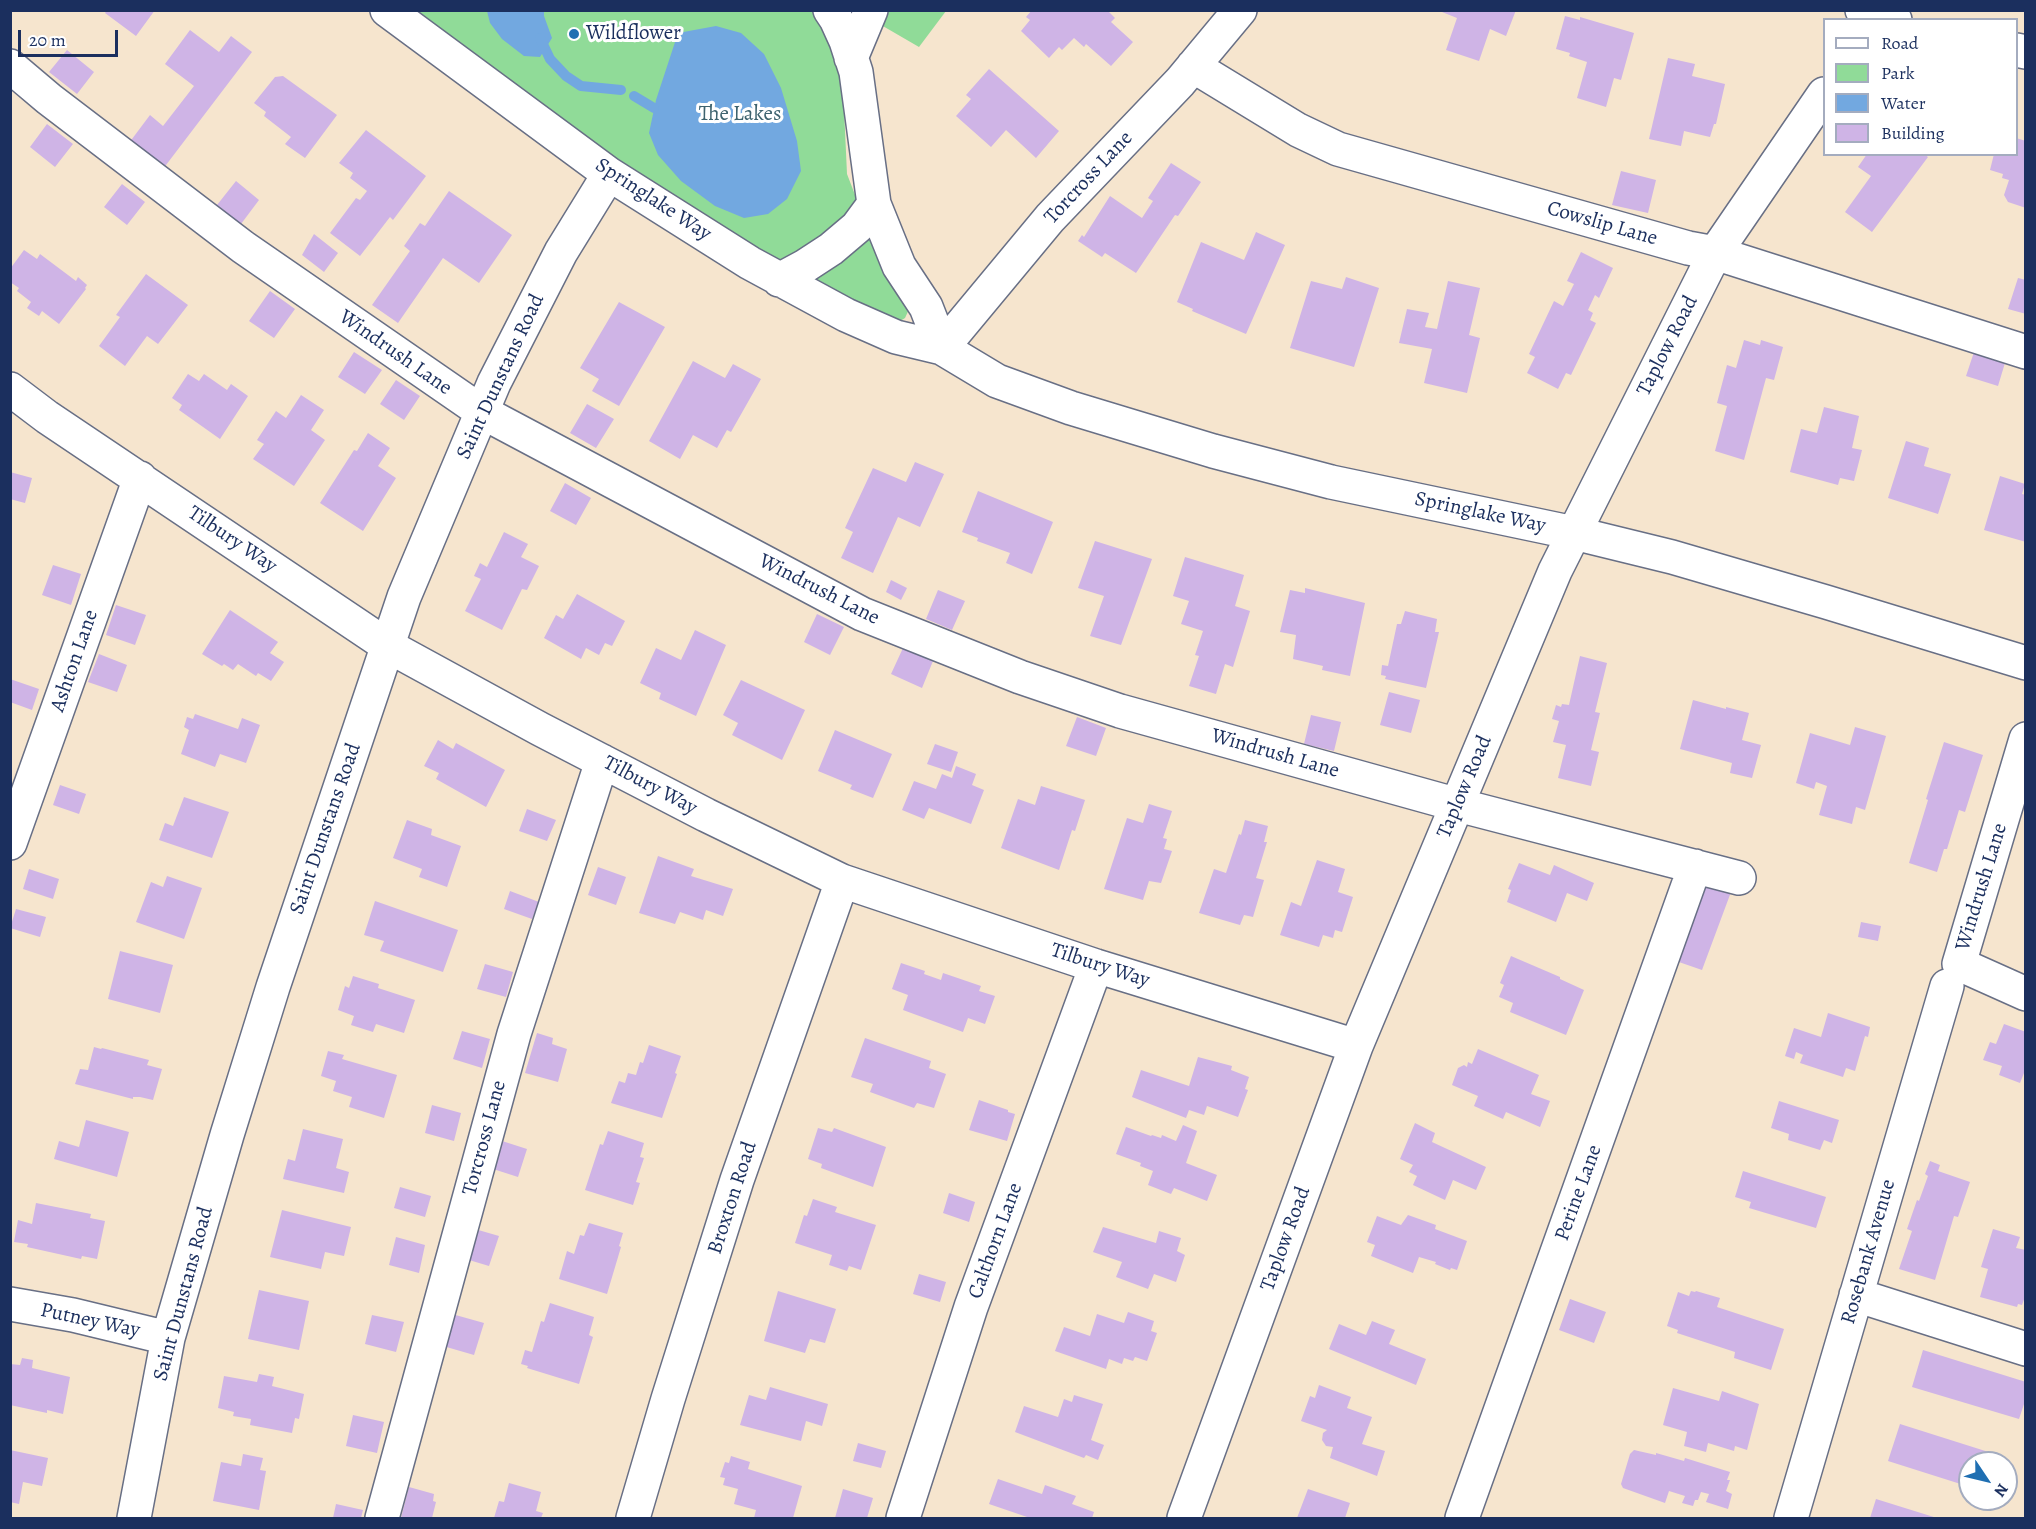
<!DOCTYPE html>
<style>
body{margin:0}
#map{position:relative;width:2036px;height:1529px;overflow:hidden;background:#f6e5ce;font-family:Alegreya,serif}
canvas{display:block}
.frame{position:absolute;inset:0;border:12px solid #1b2f5e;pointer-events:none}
.legend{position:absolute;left:1823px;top:18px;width:195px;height:138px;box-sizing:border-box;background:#fff;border:2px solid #a4acbf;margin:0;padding:8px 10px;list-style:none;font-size:18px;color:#1b2f5e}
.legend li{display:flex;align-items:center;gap:12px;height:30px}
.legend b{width:30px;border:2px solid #a4acbf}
.north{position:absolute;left:1958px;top:1451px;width:60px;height:60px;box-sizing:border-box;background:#fff;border:2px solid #a4acbf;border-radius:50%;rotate:125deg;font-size:16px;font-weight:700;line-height:24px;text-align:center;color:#1b2f5e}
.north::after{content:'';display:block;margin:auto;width:21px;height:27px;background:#1f6fb2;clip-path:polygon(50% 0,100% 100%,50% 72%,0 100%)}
.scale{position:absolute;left:18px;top:30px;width:100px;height:27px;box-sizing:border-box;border:3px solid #1b2f5e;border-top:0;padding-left:8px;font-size:18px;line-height:21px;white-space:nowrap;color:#1b2f5e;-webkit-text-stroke:4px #fff;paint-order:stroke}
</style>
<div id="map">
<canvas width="2036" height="1529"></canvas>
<div class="frame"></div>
<ul class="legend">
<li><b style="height:8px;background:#fff"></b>Road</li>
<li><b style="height:16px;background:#90db98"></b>Park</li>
<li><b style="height:16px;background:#72a8e0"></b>Water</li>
<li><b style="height:16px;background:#cfb4e6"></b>Building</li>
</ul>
<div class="north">N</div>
<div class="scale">20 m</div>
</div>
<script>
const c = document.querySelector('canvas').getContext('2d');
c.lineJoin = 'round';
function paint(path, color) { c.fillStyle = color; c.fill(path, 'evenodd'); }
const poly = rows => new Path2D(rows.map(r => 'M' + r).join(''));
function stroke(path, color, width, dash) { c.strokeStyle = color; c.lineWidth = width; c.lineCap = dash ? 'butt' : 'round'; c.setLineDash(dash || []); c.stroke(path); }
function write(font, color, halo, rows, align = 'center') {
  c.font = font + ' Alegreya,serif'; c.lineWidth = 6; c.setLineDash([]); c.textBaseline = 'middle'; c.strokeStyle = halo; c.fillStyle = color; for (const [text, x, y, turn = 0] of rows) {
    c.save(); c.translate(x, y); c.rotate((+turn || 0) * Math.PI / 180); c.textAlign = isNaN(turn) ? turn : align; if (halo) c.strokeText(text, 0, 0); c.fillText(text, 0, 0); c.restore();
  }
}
paint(poly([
 [408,11,852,11,844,109,847,174,877,252,911,305,905,318,894,325,743,241,613,157],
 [857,11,946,11,919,47]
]), '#90db98');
paint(poly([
 [487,11,544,11,544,16,552,38,540,57,524,56,502,39,490,23],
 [716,26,741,33,764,54,781,88,797,141,801,171,787,199,768,214,744,218,715,206,681,181,658,155,649,133,656,100,678,33]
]), '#72a8e0');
stroke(poly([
 [540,38,550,59,566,76,581,86,621,90],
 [634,96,654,108]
]), '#72a8e0', 10);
paint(poly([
 [107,10,155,10,136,36,105,13],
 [1032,10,1107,10,1115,18,1111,22,1133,42,1111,66,1086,44,1084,47,1074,38,1062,50,1059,47,1049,58,1021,31,1030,20,1026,17],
 [1516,10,1506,36,1490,29,1479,61,1446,50,1457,18,1437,10],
 [1565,16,1580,20,1580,17,1634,33,1621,80,1614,78,1606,107,1577,98,1587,62,1569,56,1570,53,1556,49],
 [190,30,219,52,231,36,252,52,163,169,129,143,150,115,163,126,194,86,165,64],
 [67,50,94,72,77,94,49,72],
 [1668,58,1695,64,1692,76,1725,84,1716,124,1714,124,1710,137,1684,131,1681,146,1649,139],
 [989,69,1059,131,1036,158,1006,130,991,147,956,116,971,99,966,95],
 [283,76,337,115,305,158,285,144,291,137,264,116,266,112,254,103,275,77],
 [47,124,73,144,55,167,30,147],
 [366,130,426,176,393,220,390,217,360,256,330,233,356,198,360,200,367,191,350,178,353,173,339,163],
 [2016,138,2026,141,2026,208,2008,202,2004,195,2009,180,2002,178,2003,174,1990,170,1994,154,2016,154],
 [1867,154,1924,154,1928,157,1872,232,1845,212,1871,176,1858,167],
 [1171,163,1201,182,1178,216,1175,215,1136,273,1105,253,1102,257,1078,241,1082,235,1084,237,1110,196,1142,218,1153,201,1148,198],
 [1621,171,1656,180,1648,213,1612,205],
 [236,181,259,200,241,224,217,205],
 [122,184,145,202,127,225,104,207],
 [449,191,512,235,479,283,443,258,398,323,372,305,410,251,404,246,420,223,425,226],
 [1256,232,1285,245,1246,334,1192,311,1193,309,1177,302,1201,242,1244,260],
 [314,234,338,253,324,272,302,255],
 [24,250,37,259,40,254,76,281,78,277,87,285,85,288,86,289,59,324,42,311,39,316,27,308,31,302,17,291,19,288,10,282,10,269],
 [1581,252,1613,268,1599,298,1595,295,1588,310,1593,313,1590,320,1596,323,1571,375,1566,373,1558,389,1527,373,1535,357,1529,354,1554,301,1563,306,1574,284,1567,281],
 [146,274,188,305,158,344,147,336,125,366,99,346,120,317,116,315],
 [1346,277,1379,288,1354,367,1290,348,1311,281,1342,289],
 [2018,278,2026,280,2026,314,2008,309],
 [1448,281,1480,288,1469,335,1480,338,1467,393,1424,383,1432,349,1399,343,1407,309,1429,313,1425,327,1437,329],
 [270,291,295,309,274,338,249,321],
 [619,302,665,327,619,406,592,391,599,379,580,368],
 [1744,340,1760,345,1761,340,1783,347,1774,380,1766,378,1744,460,1715,451,1727,406,1717,403,1727,365,1736,368],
 [1977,343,2008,353,1998,386,1966,376],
 [354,352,382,370,365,394,338,377],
 [693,361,725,378,733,364,761,379,731,432,727,430,717,448,693,435,680,459,649,441],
 [188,374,199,381,204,374,227,390,231,384,248,396,220,439,179,410,182,405,172,398],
 [396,380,420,396,404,420,380,404],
 [301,395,324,410,311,430,325,440,294,486,253,459,264,444,257,440,276,411,286,418],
 [587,404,614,419,596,448,570,433],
 [1824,407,1859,416,1852,448,1862,450,1854,481,1840,478,1838,485,1790,472,1801,429,1817,433],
 [368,433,390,448,378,466,396,478,363,531,320,503,354,450,357,451],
 [1906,441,1929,448,1924,466,1951,474,1938,514,1888,498],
 [915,462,944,474,920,527,898,517,873,573,841,558,853,532,845,528,873,468,906,482],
 [10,472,32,478,25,503,10,499],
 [2000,476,2025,484,2022,494,2026,495,2026,542,1984,530],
 [565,483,591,498,576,525,550,511],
 [978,491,1053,522,1032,574,1006,563,1010,553,977,541,978,538,962,532],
 [504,532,528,544,521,557,539,566,527,590,522,589,502,630,465,611,481,579,474,576,480,563,487,567],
 [1095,541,1152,559,1121,645,1090,636,1104,596,1078,588],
 [1185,557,1244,575,1235,606,1250,611,1233,667,1225,664,1216,694,1189,686,1199,656,1195,655,1203,631,1181,624,1189,601,1173,596],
 [53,565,81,574,71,605,42,595],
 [891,580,907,588,901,600,886,592],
 [1305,588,1365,603,1350,676,1322,670,1323,666,1293,659,1296,635,1280,632,1290,590,1305,593],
 [938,590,965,601,952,630,926,619],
 [577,594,625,621,612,646,605,643,599,655,586,648,581,659,544,638,556,615,563,619],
 [116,605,146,615,135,645,106,635],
 [230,610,278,642,270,653,284,662,271,681,258,673,256,676,238,664,233,670,224,664,222,666,202,654],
 [1405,611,1437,619,1435,632,1439,632,1426,688,1385,679,1386,676,1381,675,1382,665,1388,666,1397,624,1401,624],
 [817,614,844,627,830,655,804,642],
 [695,630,726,645,696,716,659,699,661,693,640,683,656,648,681,660],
 [903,648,933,661,922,688,891,674],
 [99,654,127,665,117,692,88,682],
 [1580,656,1607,663,1595,712,1600,713,1591,750,1599,752,1591,786,1558,778,1566,745,1553,742,1559,721,1552,719,1556,705,1561,707,1562,704,1569,705],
 [10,679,39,689,32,710,10,702],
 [741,680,805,710,782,760,732,735,738,723,723,715],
 [1389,692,1420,700,1411,733,1380,725],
 [1693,700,1726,709,1726,707,1749,713,1742,740,1761,745,1752,778,1730,773,1732,763,1680,749],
 [195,714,238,729,242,718,260,725,246,763,220,754,215,767,181,754,189,730,184,727,187,717,193,719],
 [1311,715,1341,722,1334,751,1304,744],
 [1077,717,1106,728,1096,756,1066,746],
 [1855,727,1886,736,1865,810,1856,807,1852,824,1819,815,1827,786,1816,782,1814,789,1796,783,1810,733,1850,745],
 [835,730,892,754,873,798,850,789,852,785,818,771],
 [438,740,453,749,456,743,505,770,486,807,436,779,439,773,424,766],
 [1944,742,1983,755,1965,812,1959,810,1947,849,1944,849,1937,872,1909,863,1928,800,1926,799],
 [935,744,958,752,951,772,927,764],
 [956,766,976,774,972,785,984,790,971,824,929,808,924,819,902,810,914,781,936,789,942,774,952,778],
 [60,785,86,794,79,814,53,805],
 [1041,786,1085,800,1075,831,1072,830,1059,870,1001,848,1018,799,1035,805],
 [184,797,229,812,212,858,159,840,165,823,173,826],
 [1149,804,1172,811,1163,838,1167,839,1164,849,1172,851,1161,883,1149,881,1143,900,1104,889,1127,818,1143,823],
 [527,809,556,820,547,841,519,831],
 [407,820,432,829,431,835,461,846,447,887,419,877,422,869,393,858],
 [1245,820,1268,826,1264,842,1267,842,1256,878,1264,880,1253,917,1244,915,1240,925,1199,913,1214,869,1226,873,1239,834,1241,835],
 [658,856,694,869,691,876,733,889,723,916,706,910,703,920,680,912,675,924,639,913],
 [1317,860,1345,869,1338,892,1353,897,1342,932,1335,930,1333,938,1323,935,1319,947,1280,935,1291,902,1301,906],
 [1519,863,1550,875,1554,865,1594,883,1587,901,1567,893,1556,922,1507,902,1511,890,1508,889],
 [598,867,626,877,616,905,588,895],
 [29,869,59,879,53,899,23,889],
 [167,876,202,888,184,939,136,922,151,882,163,887],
 [1705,882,1731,892,1702,970,1676,961],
 [510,891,539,902,532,919,504,909],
 [375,901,458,930,443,972,380,951,384,941,364,935],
 [16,909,46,917,40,937,10,928],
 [1861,922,1881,926,1878,941,1858,937],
 [120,951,173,965,160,1013,108,999],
 [1511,956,1560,977,1560,979,1584,990,1566,1035,1510,1012,1513,1003,1499,997,1504,985,1500,983],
 [901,963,925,971,924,974,941,980,943,973,981,986,979,991,995,996,985,1024,968,1018,963,1032,903,1010,908,995,892,989],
 [485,964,513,972,506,997,477,989],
 [353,976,379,984,378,988,415,1000,404,1033,376,1024,373,1032,351,1025,354,1016,338,1010,345,986,349,988],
 [1828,1013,1870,1027,1868,1037,1865,1036,1855,1071,1846,1068,1843,1077,1800,1063,1803,1055,1796,1052,1794,1059,1785,1056,1794,1028,1821,1037],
 [2004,1024,2026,1032,2026,1074,2024,1073,2020,1083,1999,1075,2002,1066,1983,1060,1990,1042,1996,1044],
 [462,1031,490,1039,482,1068,453,1059],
 [537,1033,553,1038,552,1044,567,1049,558,1082,525,1073],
 [865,1038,931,1061,929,1068,946,1074,934,1108,917,1103,914,1108,870,1092,873,1084,851,1077],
 [649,1045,681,1056,675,1073,677,1074,662,1118,611,1103,619,1081,625,1083,628,1073,636,1075,640,1062,643,1063],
 [94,1047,101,1049,102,1048,149,1060,147,1065,162,1069,153,1100,140,1097,133,1097,133,1099,75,1084,80,1069,88,1070],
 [1478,1049,1539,1075,1531,1094,1550,1101,1540,1127,1506,1112,1503,1119,1474,1106,1478,1096,1452,1085,1458,1068,1464,1065,1467,1067,1468,1062,1472,1064],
 [328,1051,344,1055,342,1059,397,1075,384,1118,349,1107,352,1097,333,1091,336,1081,321,1076],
 [1198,1057,1232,1066,1231,1070,1249,1077,1245,1089,1248,1090,1238,1117,1207,1106,1204,1115,1189,1110,1186,1118,1132,1097,1141,1070,1189,1086],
 [979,1100,1008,1110,1008,1112,1015,1114,1007,1141,969,1130],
 [1779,1101,1839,1120,1832,1143,1824,1140,1820,1150,1788,1140,1789,1134,1771,1128],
 [432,1105,461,1113,454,1141,425,1133],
 [86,1120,129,1132,117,1177,54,1159,59,1141,79,1147],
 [1415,1123,1435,1133,1432,1142,1486,1167,1476,1190,1453,1180,1445,1200,1413,1185,1417,1176,1409,1172,1413,1165,1400,1159],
 [1183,1125,1197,1131,1186,1163,1217,1175,1207,1201,1174,1188,1171,1194,1148,1185,1153,1171,1140,1166,1141,1163,1116,1154,1126,1127,1151,1136,1152,1135,1161,1138,1162,1135,1176,1141],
 [818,1128,832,1132,834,1128,886,1147,873,1187,821,1168,822,1164,808,1159],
 [303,1129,343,1139,336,1168,349,1172,344,1193,283,1179,288,1159,295,1161],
 [608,1131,644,1143,640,1157,644,1158,636,1182,640,1183,633,1205,585,1190,600,1144,603,1145],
 [499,1140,527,1149,518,1177,490,1168],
 [1930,1161,1940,1165,1938,1171,1970,1182,1958,1217,1954,1216,1935,1280,1899,1269,1912,1231,1907,1229,1917,1200,1919,1201,1928,1176,1925,1174],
 [1743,1171,1826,1197,1816,1228,1749,1208,1751,1202,1735,1197],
 [400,1187,431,1196,425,1217,394,1208],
 [949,1193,975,1202,969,1222,943,1213],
 [813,1199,837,1207,835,1212,876,1225,861,1270,849,1266,847,1271,829,1265,832,1255,795,1243,804,1215,807,1216],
 [36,1203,91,1214,90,1218,105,1221,97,1259,82,1256,81,1259,27,1247,28,1244,14,1242,18,1220,32,1224],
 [282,1210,351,1227,344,1256,325,1252,321,1269,270,1257],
 [1408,1215,1436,1225,1435,1229,1467,1241,1457,1270,1451,1268,1450,1270,1435,1264,1436,1262,1419,1257,1413,1273,1371,1256,1375,1245,1367,1242,1377,1216,1401,1225],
 [589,1223,623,1233,619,1246,621,1247,607,1294,559,1279,567,1251,574,1254,580,1235,584,1236],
 [468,1227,499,1236,489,1266,459,1257],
 [1103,1227,1156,1243,1159,1231,1181,1238,1177,1251,1185,1255,1176,1282,1154,1274,1148,1289,1116,1277,1122,1262,1093,1252],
 [1993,1229,2020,1237,2016,1248,2026,1250,2026,1294,2022,1305,2018,1304,2017,1307,1980,1297,1988,1269,1981,1267],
 [396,1237,425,1245,419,1273,389,1265],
 [919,1274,946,1282,940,1302,913,1294],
 [259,1290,309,1301,299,1350,248,1339],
 [778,1291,836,1309,825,1343,810,1339,805,1353,764,1341],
 [1691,1291,1695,1292,1696,1291,1720,1298,1717,1307,1784,1329,1771,1370,1734,1358,1735,1352,1677,1333,1678,1330,1667,1326,1678,1292,1689,1296],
 [1570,1299,1606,1312,1594,1343,1559,1330],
 [550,1303,594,1317,589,1335,593,1337,579,1384,527,1368,528,1366,521,1364,525,1350,532,1352,541,1321,544,1322],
 [1128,1312,1154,1321,1151,1331,1157,1333,1147,1361,1135,1357,1133,1361,1124,1358,1122,1364,1109,1359,1106,1369,1055,1351,1064,1327,1090,1336,1097,1314,1124,1323],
 [452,1314,484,1323,474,1355,443,1346],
 [372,1315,404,1322,396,1352,365,1344],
 [1372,1321,1395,1330,1389,1344,1426,1359,1416,1385,1329,1349,1339,1324,1366,1335],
 [1923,1350,2026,1382,2026,1398,2019,1419,1912,1387],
 [22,1358,33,1360,32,1368,70,1377,63,1414,47,1410,47,1413,10,1405,10,1364,20,1365],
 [259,1374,274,1377,272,1386,304,1394,299,1419,295,1418,292,1433,250,1425,251,1419,233,1416,234,1412,218,1408,224,1376,257,1382],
 [1319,1385,1351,1397,1347,1408,1372,1417,1362,1444,1385,1451,1377,1476,1330,1458,1333,1447,1326,1446,1322,1440,1323,1433,1327,1430,1301,1421,1310,1396,1315,1398],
 [770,1387,828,1404,822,1426,806,1421,801,1441,740,1425,749,1395,766,1400],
 [1673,1388,1719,1401,1722,1391,1759,1404,1747,1450,1735,1446,1734,1451,1708,1443,1706,1452,1684,1446,1687,1432,1663,1425],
 [1074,1395,1103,1404,1091,1440,1104,1445,1098,1460,1086,1455,1084,1458,1015,1432,1024,1406,1058,1417,1064,1399,1072,1402],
 [353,1415,384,1422,377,1453,346,1446],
 [1900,1424,1998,1455,1996,1463,1970,1463,1970,1487,1888,1461],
 [858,1443,886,1451,881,1468,853,1461],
 [10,1450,48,1458,42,1486,23,1482,19,1504,10,1502],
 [1634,1450,1656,1455,1656,1453,1684,1461,1685,1458,1730,1472,1727,1480,1730,1480,1726,1491,1732,1494,1728,1509,1706,1502,1709,1494,1701,1492,1698,1500,1695,1500,1693,1506,1682,1503,1685,1496,1669,1491,1665,1503,1623,1488,1621,1484,1630,1454],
 [243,1454,263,1458,260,1470,266,1471,259,1510,213,1501,221,1462,241,1466],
 [731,1456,750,1462,748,1469,802,1486,793,1518,754,1518,756,1510,734,1504,738,1489,723,1485,725,1478,720,1477,725,1462,729,1463],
 [998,1479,1042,1494,1045,1485,1076,1496,1072,1504,1094,1512,1092,1518,1030,1518,989,1504],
 [509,1483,541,1492,536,1511,543,1513,541,1518,494,1518,499,1501,504,1502],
 [409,1487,434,1494,433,1501,436,1502,432,1518,401,1518],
 [843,1489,873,1498,867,1518,835,1518],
 [1308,1489,1350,1503,1345,1518,1297,1518],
 [1876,1499,1937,1518,1870,1518],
 [336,1504,363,1510,361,1518,333,1518]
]), '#cfb4e6');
const minor = poly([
 [387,10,609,174,750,263,846,315,896,337,942,348,997,381,1071,408,1213,451,1331,482,1574,533,1672,557,1826,602,2026,663],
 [830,10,836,19,846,41,856,72,874,204,899,266,926,307,942,348],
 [1862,10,1895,20],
 [2016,50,2026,52],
 [851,58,871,10],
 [10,66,49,99,243,247,482,412,862,614,1020,677,1120,711,1458,805,1739,878],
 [1193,66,1298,130,1338,149,1688,248,1715,253,2026,352],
 [779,280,805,266,831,249,857,227,874,204],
 [942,348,1050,218,1180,82,1240,10],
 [10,389,47,417,388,646,540,729,706,815,842,881,1096,966,1356,1046],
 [2026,739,1959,964,2026,994],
 [10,843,140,478],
 [1856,1295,2026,1349],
 [10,1304,73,1315,168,1338],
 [134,1518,168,1338,227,1135,273,987,404,597,494,383,561,252,609,174],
 [382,1518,514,1034,602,761],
 [633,1518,668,1399,737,1180,842,881],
 [903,1518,971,1307,1096,966],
 [1184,1518,1356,1046,1555,571,1715,253,1824,94],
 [1462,1518,1695,866],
 [1791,1518,1947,986]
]);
stroke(minor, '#686f85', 36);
stroke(minor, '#fff', 33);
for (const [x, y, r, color] of [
 [574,34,6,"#1f6fb2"]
]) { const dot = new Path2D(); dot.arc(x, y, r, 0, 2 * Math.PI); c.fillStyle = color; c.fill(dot); stroke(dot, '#fff', 2); }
write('21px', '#1b2f5e', '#fff', [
 ["Wildflower",586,34]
], 'left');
write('21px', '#3e636f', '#fff', [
 ["The Lakes",740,115]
]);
write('21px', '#1b2f5e', '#fff', [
 ["Torcross Lane",1089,178,-47],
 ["Springlake Way",653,200,33],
 ["Cowslip Lane",1602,224,16],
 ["Taplow Road",1668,346,-63],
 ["Windrush Lane",395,353,35],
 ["Saint Dunstans Road",501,377,-65],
 ["Springlake Way",1480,513,12],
 ["Tilbury Way",232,540,34],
 ["Windrush Lane",819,590,27],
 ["Ashton Lane",75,661,-71],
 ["Windrush Lane",1275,754,16],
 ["Tilbury Way",650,786,28],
 ["Taplow Road",1465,787,-67],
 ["Saint Dunstans Road",326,829,-71],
 ["Windrush Lane",1982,887,-73],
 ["Tilbury Way",1100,966,18],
 ["Torcross Lane",485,1138,-75],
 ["Perine Lane",1579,1193,-70],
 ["Broxton Road",733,1198,-72],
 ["Taplow Road",1286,1239,-70],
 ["Calthorn Lane",996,1241,-70],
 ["Rosebank Avenue",1869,1252,-74],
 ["Saint Dunstans Road",184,1294,-75],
 ["Putney Way",90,1321,12]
]);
</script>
